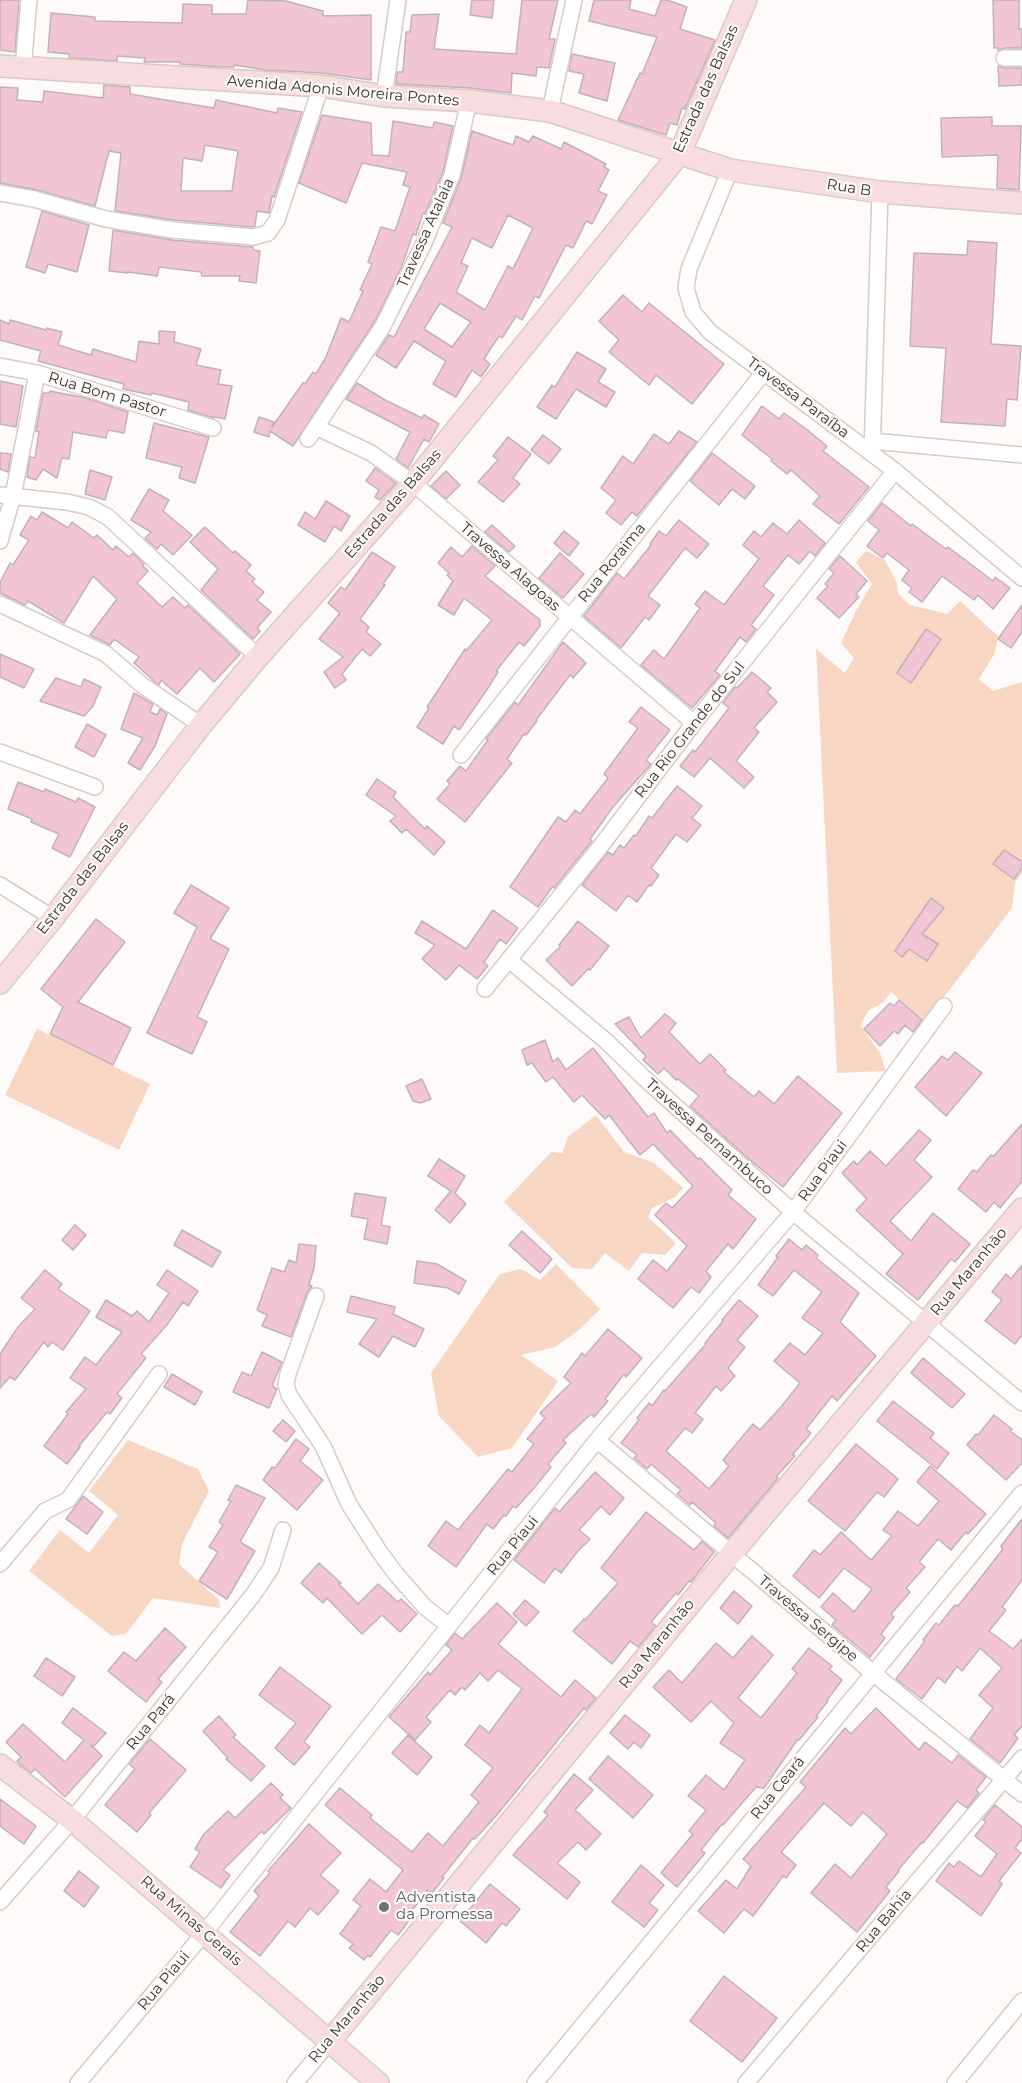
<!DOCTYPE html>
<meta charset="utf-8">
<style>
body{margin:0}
canvas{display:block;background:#fdfaf9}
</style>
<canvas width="1022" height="2083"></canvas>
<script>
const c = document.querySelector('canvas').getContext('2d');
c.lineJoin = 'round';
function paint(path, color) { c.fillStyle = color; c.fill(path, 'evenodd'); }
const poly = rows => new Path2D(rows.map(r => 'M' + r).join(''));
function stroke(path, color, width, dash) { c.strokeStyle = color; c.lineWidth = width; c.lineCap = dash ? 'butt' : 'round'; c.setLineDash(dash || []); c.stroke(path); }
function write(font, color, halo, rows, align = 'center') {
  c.font = font + ' Montserrat,sans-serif'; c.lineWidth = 4.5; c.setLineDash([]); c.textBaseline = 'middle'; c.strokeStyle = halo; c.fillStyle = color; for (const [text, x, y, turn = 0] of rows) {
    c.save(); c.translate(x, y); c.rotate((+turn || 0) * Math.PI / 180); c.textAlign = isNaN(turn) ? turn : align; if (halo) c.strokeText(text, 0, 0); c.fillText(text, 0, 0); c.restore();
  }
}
paint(poly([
 [866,551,885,560,897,583,898,593,910,605,947,614,960,601,998,636,995,653,979,679,993,691,1022,682,1022,873,1015,883,1012,908,925,1022,891,992,883,1003,869,1010,860,1025,880,1053,886,1071,837,1073,816,649,845,673,854,658,841,643,856,611,872,584,856,562],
 [37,1029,150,1084,119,1150,5,1095],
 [596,1115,624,1152,654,1163,683,1188,675,1197,652,1208,648,1217,676,1243,665,1255,642,1253,629,1271,605,1253,592,1269,572,1268,504,1202,551,1152,562,1153,568,1137],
 [556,1264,600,1309,578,1331,555,1347,521,1355,558,1381,512,1448,478,1457,439,1416,431,1373,500,1274,521,1269,540,1280],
 [128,1440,198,1469,209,1491,182,1544,179,1564,219,1600,220,1608,153,1598,126,1634,112,1636,29,1571,60,1530,89,1553,118,1515,89,1491]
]), '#f7d6c4');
const building = poly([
 [0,0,19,0,15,52,0,50,0,0],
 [248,0,286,1,323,11,323,16,371,15,371,80,322,73,265,70,234,65,234,67,221,67,180,64,180,62,144,62,145,58,117,56,117,61,69,58,69,54,48,52,51,13,95,17,95,21,182,23,183,4,212,5,212,14,246,14,248,0],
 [472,0,494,0,492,18,470,15,472,0],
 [522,0,558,0,549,39,555,39,549,68,537,67,536,76,512,73,511,93,470,88,396,84,397,72,403,72,406,32,410,32,412,15,439,14,434,49,516,54,522,0],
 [594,0,631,0,629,9,655,16,661,0,667,0,687,7,680,29,715,40,685,109,682,108,677,125,670,123,666,135,618,120,640,73,642,74,657,37,589,21,594,0],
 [993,0,1019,0,1019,29,1022,29,1022,48,1004,48,998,51,998,48,994,48,993,0],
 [572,54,615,63,607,101,579,93,584,74,569,71,572,54],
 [998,66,1004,68,1022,68,1022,85,999,86,998,66],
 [104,85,130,87,130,94,214,108,216,100,277,113,278,108,302,112,274,197,272,196,269,213,257,211,255,226,252,227,174,220,115,211,121,153,109,151,95,206,37,190,0,183,0,87,18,88,17,100,43,102,44,91,103,98,104,85],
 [205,145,238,151,232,191,181,191,183,158,202,161,205,145],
 [322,115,371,123,372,155,389,156,393,121,433,128,434,122,453,126,443,172,425,214,423,213,416,235,413,234,401,268,375,321,293,446,270,431,269,437,254,432,259,417,274,422,272,427,303,383,305,384,313,372,316,374,326,357,341,318,349,322,357,304,363,291,360,290,372,264,368,262,381,227,395,231,410,187,403,185,407,172,362,163,346,203,299,183,322,115],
 [992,117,992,126,1021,126,1019,190,997,188,998,155,942,157,941,118,992,117],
 [472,131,513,145,516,136,529,142,533,136,561,149,564,142,606,164,604,167,609,170,598,191,607,195,592,224,586,221,573,248,566,245,539,298,535,296,522,320,516,316,502,338,499,336,484,359,490,364,481,377,472,370,456,397,433,384,446,361,414,341,396,368,376,355,389,335,394,337,452,227,443,223,461,179,472,131],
 [508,215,533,228,513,269,508,266,485,310,456,292,468,266,461,263,472,238,492,248,508,215],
 [440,303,471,322,452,347,424,329,440,303],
 [42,211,89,225,77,272,48,264,45,273,26,267,42,211],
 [113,230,172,240,253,247,253,250,260,251,256,283,239,281,240,276,202,276,201,272,159,267,157,276,128,272,128,273,109,271,113,230],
 [968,241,997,243,991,344,1021,346,1017,400,1007,399,1005,426,941,422,946,348,910,346,914,253,967,255,968,241],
 [623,295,642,312,649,303,724,364,692,404,656,375,649,385,609,352,619,340,599,321,623,295],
 [0,320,9,324,10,320,46,330,47,328,62,332,58,345,91,355,93,349,136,362,139,341,159,344,159,331,175,332,174,342,201,349,196,365,221,370,218,384,232,386,225,419,215,417,214,418,188,410,189,402,152,393,151,395,123,389,124,384,38,361,41,351,0,340,0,320],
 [577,352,606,369,598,382,615,392,606,407,576,389,556,419,537,407,552,385,555,387,577,352],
 [0,381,23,386,16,427,0,424,0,381],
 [357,383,385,400,422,418,424,415,439,424,429,442,424,439,408,468,396,459,410,432,346,399,357,383],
 [50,391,86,398,128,412,124,433,108,430,106,438,73,432,69,459,62,458,57,478,43,469,36,480,27,477,30,457,35,458,39,432,36,431,43,393,49,393,50,391],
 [762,406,779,419,784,413,806,429,827,446,823,451,869,487,839,524,813,504,820,496,791,470,787,474,771,461,772,459,742,435,762,406],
 [154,423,209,437,195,483,179,478,182,467,146,458,154,423],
 [679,431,697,442,637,516,632,512,621,525,606,513,616,500,601,488,623,456,633,464,654,434,669,444,679,431],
 [543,435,561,449,549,464,531,450,543,435],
 [508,437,531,454,513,478,520,484,503,502,478,482,498,460,493,456,508,437],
 [0,453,11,454,8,472,0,469,0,453],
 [712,453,755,486,745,499,732,489,719,505,690,481,712,453],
 [375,468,396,483,380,500,375,497,379,490,366,481,375,468],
 [90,470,112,477,105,500,85,494,90,470],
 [446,471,460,485,446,499,431,486,446,471],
 [149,489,169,500,163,511,192,535,173,555,161,544,157,549,145,538,151,532,131,520,149,489],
 [326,501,350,516,341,531,334,526,325,542,298,525,305,512,315,519,326,501],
 [882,503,911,526,912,524,946,549,948,547,993,581,995,577,1010,588,993,609,978,595,974,600,942,576,922,602,909,592,912,588,902,580,909,570,887,553,883,558,867,546,879,530,868,521,882,503],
 [42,512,68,528,72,522,94,538,97,535,113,550,116,546,129,557,133,553,144,564,143,566,148,571,137,583,162,607,173,597,185,608,188,605,240,654,214,682,200,668,177,694,161,680,159,685,154,681,134,663,139,657,114,639,110,645,90,635,117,599,93,576,64,623,28,601,25,605,0,593,0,583,10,563,13,565,29,540,20,535,31,516,37,520,42,512],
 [679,520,709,544,697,558,685,548,648,596,660,605,649,620,645,617,621,648,584,616,617,573,624,579,651,545,650,544,659,531,666,536,679,520],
 [799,520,825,543,815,556,810,551,799,564,788,555,763,586,774,595,751,625,756,629,746,642,740,637,715,671,720,675,692,708,641,665,654,650,664,659,700,608,695,604,705,591,724,605,759,559,743,545,754,531,761,537,773,523,787,534,799,520],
 [492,525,515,546,509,552,485,532,492,525],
 [205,527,233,553,235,551,251,565,246,571,255,579,252,582,264,592,257,600,271,612,257,628,260,631,253,639,201,590,218,569,190,542,205,527],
 [564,531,579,543,569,556,554,543,564,531],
 [472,546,495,566,485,576,540,620,540,626,524,646,519,642,496,671,498,672,488,688,459,730,454,726,443,744,417,727,429,708,427,707,465,649,466,651,492,620,464,598,454,615,438,605,453,581,447,575,449,573,438,563,451,547,462,557,472,546],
 [372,552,395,567,383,584,385,585,360,619,369,627,366,632,381,644,370,656,362,649,342,674,346,680,335,688,324,672,343,657,319,639,340,613,328,603,341,587,345,590,372,552],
 [560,553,584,574,563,598,539,578,560,553],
 [840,556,867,581,856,594,859,597,839,618,817,598,828,586,825,584,834,573,829,569,840,556],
 [1022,605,1022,632,1011,648,998,639,1022,605],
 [926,629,941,639,911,683,897,673,926,629],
 [563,642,586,663,573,678,570,675,536,720,537,721,526,735,524,734,507,759,512,763,465,822,437,799,450,784,447,781,460,766,466,771,488,740,486,739,515,702,518,705,563,642],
 [0,654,34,669,24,688,0,677,0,654],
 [752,672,771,688,767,692,777,702,754,728,759,732,736,761,754,777,744,788,710,758,694,777,680,766,693,750,695,752,729,708,723,703,735,687,737,688,752,672],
 [56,678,81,687,84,679,101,687,93,706,84,716,40,701,56,678],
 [134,693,153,704,150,712,157,715,160,709,167,714,155,746,140,770,128,763,143,738,121,729,134,693],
 [641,707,670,730,646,760,651,764,613,807,590,839,592,841,554,888,553,886,538,907,510,887,558,817,566,822,575,810,580,814,608,778,604,774,638,728,629,722,641,707],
 [87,724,106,735,94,757,75,747,87,724],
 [377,779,396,792,393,797,425,829,427,826,445,842,434,855,406,829,402,833,390,821,396,816,366,795,377,779],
 [18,782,44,792,45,789,76,802,78,798,95,807,70,857,52,848,59,834,31,822,32,819,8,809,18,782],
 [677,786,702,806,692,818,701,825,687,842,676,834,651,868,659,875,651,886,649,885,637,902,628,895,616,911,582,885,608,852,613,855,620,845,624,848,634,835,636,836,649,816,652,818,677,786],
 [1004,850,1022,862,1022,868,1014,879,993,864,1004,850],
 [191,885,229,908,210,939,229,949,197,1017,207,1022,192,1054,147,1033,197,927,174,913,191,885],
 [931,898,944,908,922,934,938,944,927,961,909,949,902,957,895,951,931,898],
 [493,910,518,928,506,944,500,939,484,962,488,966,477,979,459,965,446,980,422,959,435,945,415,933,422,921,466,949,493,910],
 [96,919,125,942,78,1002,131,1028,113,1065,50,1034,63,1007,41,989,96,919],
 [578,921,609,946,590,970,588,969,572,986,546,960,561,946,559,945,578,921],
 [899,1000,922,1020,913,1032,905,1025,898,1034,894,1031,880,1046,864,1029,890,1003,894,1006,899,1000],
 [665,1014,676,1023,669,1032,700,1064,710,1054,726,1070,724,1072,754,1097,759,1091,774,1104,798,1076,842,1113,783,1187,750,1160,690,1106,699,1096,678,1079,676,1080,664,1068,658,1074,643,1060,646,1056,615,1024,629,1017,641,1038,665,1014],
 [545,1040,553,1062,558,1058,566,1070,593,1048,648,1117,654,1113,667,1133,670,1130,698,1159,700,1158,732,1190,728,1195,756,1219,733,1249,728,1244,706,1271,711,1277,699,1293,691,1287,673,1308,638,1279,653,1260,667,1271,687,1246,655,1215,666,1203,672,1208,693,1186,653,1144,640,1155,609,1115,605,1119,582,1095,574,1102,553,1077,546,1082,532,1063,527,1065,522,1050,545,1040],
 [955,1052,982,1073,946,1116,915,1087,942,1056,948,1060,955,1052],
 [422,1079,431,1099,420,1103,413,1101,406,1086,422,1079],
 [1022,1124,1022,1181,1000,1208,994,1202,986,1212,958,1189,973,1170,977,1172,991,1155,994,1156,1022,1124],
 [919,1130,931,1140,914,1160,932,1177,890,1221,911,1241,933,1213,970,1244,955,1262,951,1259,918,1300,886,1274,903,1254,856,1210,867,1199,842,1173,854,1161,857,1165,870,1151,886,1166,919,1130],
 [439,1159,465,1176,455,1193,466,1204,450,1223,435,1210,451,1191,428,1176,439,1159],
 [355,1193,386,1198,381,1225,390,1227,387,1244,364,1239,368,1219,351,1216,355,1193],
 [75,1225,86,1235,73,1250,62,1240,75,1225],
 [182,1230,221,1252,212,1267,174,1245,182,1230],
 [522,1231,552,1259,540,1273,509,1245,522,1231],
 [789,1239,802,1250,806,1245,818,1255,816,1258,859,1293,840,1322,876,1356,837,1401,832,1396,806,1429,811,1433,793,1454,795,1456,776,1477,778,1478,728,1538,714,1526,716,1523,692,1502,690,1505,677,1494,681,1490,651,1464,647,1469,634,1458,637,1455,621,1443,639,1420,637,1418,649,1403,652,1406,664,1390,665,1391,706,1344,705,1343,723,1321,722,1320,739,1300,758,1316,737,1340,745,1347,728,1368,735,1376,721,1391,716,1386,695,1413,703,1419,692,1433,685,1428,666,1451,709,1489,729,1466,723,1460,753,1424,760,1430,781,1407,800,1383,774,1361,790,1343,805,1355,823,1333,802,1318,822,1292,794,1270,773,1296,758,1285,778,1257,776,1256,789,1239],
 [299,1244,316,1246,314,1268,309,1285,312,1286,307,1293,291,1337,262,1326,267,1315,257,1310,272,1268,284,1272,289,1260,296,1263,299,1244],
 [417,1261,437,1264,466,1281,459,1294,448,1288,414,1283,417,1261],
 [1022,1265,1022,1335,1015,1344,985,1321,1002,1300,992,1292,1006,1274,1011,1279,1022,1265],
 [45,1270,62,1284,58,1289,90,1311,63,1350,52,1342,48,1347,44,1342,15,1380,10,1377,0,1388,0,1354,18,1327,35,1309,21,1298,45,1270],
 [167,1270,198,1291,188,1306,183,1302,166,1326,141,1354,146,1358,117,1394,122,1398,110,1414,107,1412,79,1446,80,1447,67,1464,44,1446,68,1414,66,1412,86,1389,70,1378,85,1357,96,1365,122,1332,96,1317,106,1300,132,1316,137,1311,149,1322,169,1293,157,1285,167,1270],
 [351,1296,395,1307,393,1314,424,1329,415,1347,393,1336,379,1357,359,1344,377,1319,347,1312,351,1296],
 [608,1329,642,1358,626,1377,624,1374,605,1399,608,1401,594,1417,591,1414,563,1440,566,1443,548,1464,551,1467,535,1487,516,1508,513,1506,506,1516,504,1515,493,1529,487,1524,456,1567,428,1546,446,1521,458,1530,508,1469,512,1472,534,1444,527,1439,545,1418,540,1413,571,1383,564,1377,582,1353,585,1356,608,1329],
 [262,1352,282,1362,272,1386,277,1389,269,1408,233,1392,242,1372,251,1376,262,1352],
 [923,1358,965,1394,952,1408,911,1373,923,1358],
 [172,1374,202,1392,195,1405,164,1387,172,1374],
 [893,1401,934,1433,930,1438,949,1453,937,1469,877,1421,893,1401],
 [994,1415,1012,1429,1010,1431,1022,1440,1022,1463,1006,1480,967,1445,976,1434,978,1435,994,1415],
 [283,1420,295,1431,286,1442,273,1431,283,1420],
 [296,1439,309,1449,300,1461,323,1480,297,1510,263,1480,272,1467,275,1468,296,1439],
 [856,1444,898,1479,884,1497,877,1492,845,1531,808,1501,856,1444],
 [930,1466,986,1514,968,1534,966,1532,951,1550,938,1539,919,1562,925,1567,906,1588,910,1592,891,1614,894,1617,881,1634,885,1638,870,1657,832,1625,836,1620,821,1607,833,1593,854,1612,872,1589,844,1568,819,1598,793,1576,814,1550,820,1555,841,1532,871,1560,892,1536,883,1530,898,1511,918,1526,939,1501,917,1482,930,1466],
 [595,1472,624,1498,610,1515,601,1506,579,1530,590,1539,577,1552,561,1573,555,1568,544,1583,514,1560,555,1508,559,1512,595,1472],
 [236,1485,265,1498,240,1542,255,1551,227,1599,199,1581,218,1552,209,1547,223,1525,219,1522,231,1501,228,1500,236,1485],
 [83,1496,103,1512,87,1534,66,1519,83,1496],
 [646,1512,694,1550,702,1541,714,1552,691,1582,689,1581,678,1595,676,1593,651,1622,656,1626,638,1647,630,1641,612,1664,573,1631,584,1619,585,1620,618,1583,601,1568,646,1512],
 [1022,1519,1022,1580,1002,1607,1006,1610,989,1631,1013,1649,1022,1639,1022,1726,1014,1735,1018,1738,1000,1763,970,1739,993,1708,979,1695,1002,1668,980,1648,962,1671,957,1666,945,1683,938,1677,922,1699,896,1679,925,1641,923,1640,936,1623,939,1625,955,1605,958,1606,982,1576,1003,1549,1001,1546,1022,1519],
 [319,1563,341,1583,339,1584,358,1604,378,1584,398,1602,401,1599,417,1614,400,1632,382,1615,362,1634,327,1598,323,1603,301,1583,319,1563],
 [734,1591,752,1606,738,1624,720,1608,734,1591],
 [525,1600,539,1612,526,1626,513,1614,525,1600],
 [497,1603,517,1622,498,1644,561,1697,575,1680,596,1698,586,1710,584,1708,496,1816,475,1839,473,1838,442,1877,444,1878,432,1893,428,1890,411,1912,414,1914,398,1935,391,1930,370,1957,368,1955,364,1960,349,1948,353,1944,340,1934,361,1906,353,1900,370,1879,386,1892,403,1870,325,1805,340,1788,372,1815,370,1818,412,1852,428,1833,443,1846,479,1802,471,1795,493,1768,465,1745,480,1725,489,1733,522,1689,498,1670,488,1681,480,1673,465,1690,462,1687,455,1695,450,1690,426,1717,431,1722,415,1740,389,1717,428,1672,430,1675,452,1650,446,1645,455,1633,462,1639,497,1603],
 [165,1628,186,1647,158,1679,162,1682,146,1702,108,1671,124,1652,136,1661,165,1628],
 [752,1636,773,1655,738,1698,761,1718,797,1673,792,1669,809,1648,832,1666,829,1669,842,1680,827,1700,828,1701,816,1716,818,1717,799,1740,798,1739,764,1788,756,1787,723,1825,722,1824,701,1850,705,1853,677,1887,661,1873,693,1834,689,1831,706,1810,688,1796,706,1775,724,1790,745,1760,720,1743,734,1723,711,1701,691,1722,653,1687,669,1670,682,1683,716,1643,733,1658,752,1636],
 [46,1658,75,1677,62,1696,34,1676,46,1658],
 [280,1667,331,1706,304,1742,310,1747,294,1765,275,1748,296,1723,259,1695,280,1667],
 [73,1708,106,1733,93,1747,91,1745,102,1756,65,1797,35,1769,31,1773,21,1765,17,1761,21,1757,6,1742,23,1724,65,1762,84,1740,62,1723,73,1708],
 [876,1708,919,1750,925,1742,952,1763,958,1755,986,1777,976,1790,979,1793,967,1808,957,1801,923,1843,922,1842,898,1870,899,1871,886,1887,890,1891,857,1932,811,1893,835,1864,851,1878,887,1834,863,1812,851,1826,824,1803,781,1852,796,1865,786,1878,783,1876,753,1916,744,1909,724,1933,698,1911,726,1880,737,1889,751,1866,743,1859,806,1787,800,1782,845,1728,851,1734,876,1708],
 [625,1715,650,1735,641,1748,634,1742,628,1749,610,1733,625,1715],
 [219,1716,236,1735,233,1737,265,1766,251,1781,226,1759,228,1758,203,1731,219,1716],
 [408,1735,432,1757,417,1775,392,1753,408,1735],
 [150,1739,186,1770,149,1813,151,1815,137,1832,105,1805,135,1769,129,1764,150,1739],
 [608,1756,653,1795,633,1818,589,1779,608,1756],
 [574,1774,593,1790,575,1810,601,1834,586,1850,578,1842,557,1863,580,1882,567,1899,513,1855,548,1815,544,1812,574,1774],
 [271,1783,283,1795,280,1798,291,1808,264,1834,262,1831,223,1870,230,1875,221,1888,190,1867,200,1852,195,1849,204,1834,228,1811,235,1818,271,1783],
 [0,1799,36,1826,24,1844,0,1826,0,1799],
 [995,1805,1022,1827,1022,1839,1015,1848,1021,1853,999,1881,1002,1884,981,1916,936,1881,949,1863,954,1867,959,1861,981,1877,997,1854,975,1836,986,1822,983,1820,995,1805],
 [309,1824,341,1853,320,1875,339,1891,318,1915,310,1908,295,1927,288,1921,260,1956,230,1932,259,1896,254,1891,270,1873,268,1871,309,1824],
 [641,1865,664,1885,649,1903,658,1910,644,1927,612,1902,641,1865],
 [79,1871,99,1887,84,1907,64,1891,79,1871],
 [490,1884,520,1909,506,1926,502,1923,486,1943,460,1921,490,1884],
 [724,1976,777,2018,742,2062,690,2021,724,1976]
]);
paint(building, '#f2c5d5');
stroke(building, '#c1b2b7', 1.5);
const street = poly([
 [1004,58,1022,58],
 [23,69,29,0],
 [384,96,398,0],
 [550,111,574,0],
 [730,170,689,269,686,288,693,312,710,332,895,471,1022,578],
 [0,193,34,199,106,219,173,230,253,237,268,233,277,220,321,86],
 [0,366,37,373,213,428],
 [316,427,371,453,413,483,694,723],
 [308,439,383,326,424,243,452,175,469,101],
 [872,441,1022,455],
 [872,454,880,192],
 [0,495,67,502,89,507,108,517,258,657],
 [0,541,13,496,37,373],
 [0,604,106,654,142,685,201,725],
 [0,752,95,787],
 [461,755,764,372],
 [0,885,53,918],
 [509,960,606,1041,643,1077,793,1212,1022,1403],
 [485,989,597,851,694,723,895,471],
 [316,1296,288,1374,286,1384,289,1395,323,1446,349,1504,379,1551,396,1574,425,1607,449,1626],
 [597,1440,873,1673,1022,1794],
 [0,1564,45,1511,68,1500,159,1374],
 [0,1902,72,1820,253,1595,271,1568,283,1530],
 [78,2083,205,1932,597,1440,793,1212,944,1006],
 [295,2083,330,2041],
 [535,2083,1022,1493],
 [746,2083,1022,1758],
 [955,2083,1022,2001]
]);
const secondary = poly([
 [0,66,321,86,384,96,469,101,550,111,730,170,880,192,1022,203],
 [0,983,53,918,201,725,258,657,413,483,680,153,746,0],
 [0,1765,72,1820,378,2083],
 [330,2041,731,1554,1022,1209]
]);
stroke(street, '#d9cbc3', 18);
stroke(secondary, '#d9cbc3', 24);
stroke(street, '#fff', 15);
stroke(secondary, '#f7dce0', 21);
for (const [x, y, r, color] of [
 [384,1907,6,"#6b7280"]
]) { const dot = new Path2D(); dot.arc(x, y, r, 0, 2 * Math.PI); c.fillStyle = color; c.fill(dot); stroke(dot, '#fdfaf9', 2); }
write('15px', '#3a3532', '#fdfaf9', [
 ["Estrada das Balsas",706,89,-66],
 ["Avenida Adonis Moreira Pontes",343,91,5],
 ["Rua B",849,188,9],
 ["Travessa Atalaia",426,233,-66],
 ["Rua Bom Pastor",107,395,17],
 ["Travessa Paraíba",798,398,37],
 ["Estrada das Balsas",393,504,-49],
 ["Rua Roraima",612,563,-51],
 ["Travessa Alagoas",510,567,41],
 ["Rua Rio Grande do Sul",690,730,-52],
 ["Estrada das Balsas",83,878,-52],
 ["Travessa Pernambuco",709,1137,42],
 ["Rua Piaui",823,1171,-54],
 ["Rua Maranhão",969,1272,-50],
 ["Rua Piaui",513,1546,-51],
 ["Travessa Sergipe",808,1619,40],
 ["Rua Maranhão",657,1644,-51],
 ["Rua Pará",151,1722,-51],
 ["Rua Ceará",778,1788,-51],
 ["Rua Minas Gerais",191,1921,41],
 ["Rua Bahia",884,1921,-50],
 ["Rua Piaui",164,1981,-50],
 ["Rua Maranhão",347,2019,-50]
]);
write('15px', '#5b616d', '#fdfaf9', [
 ["Adventista",396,1898],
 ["da Promessa",396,1915]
], 'left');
</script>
